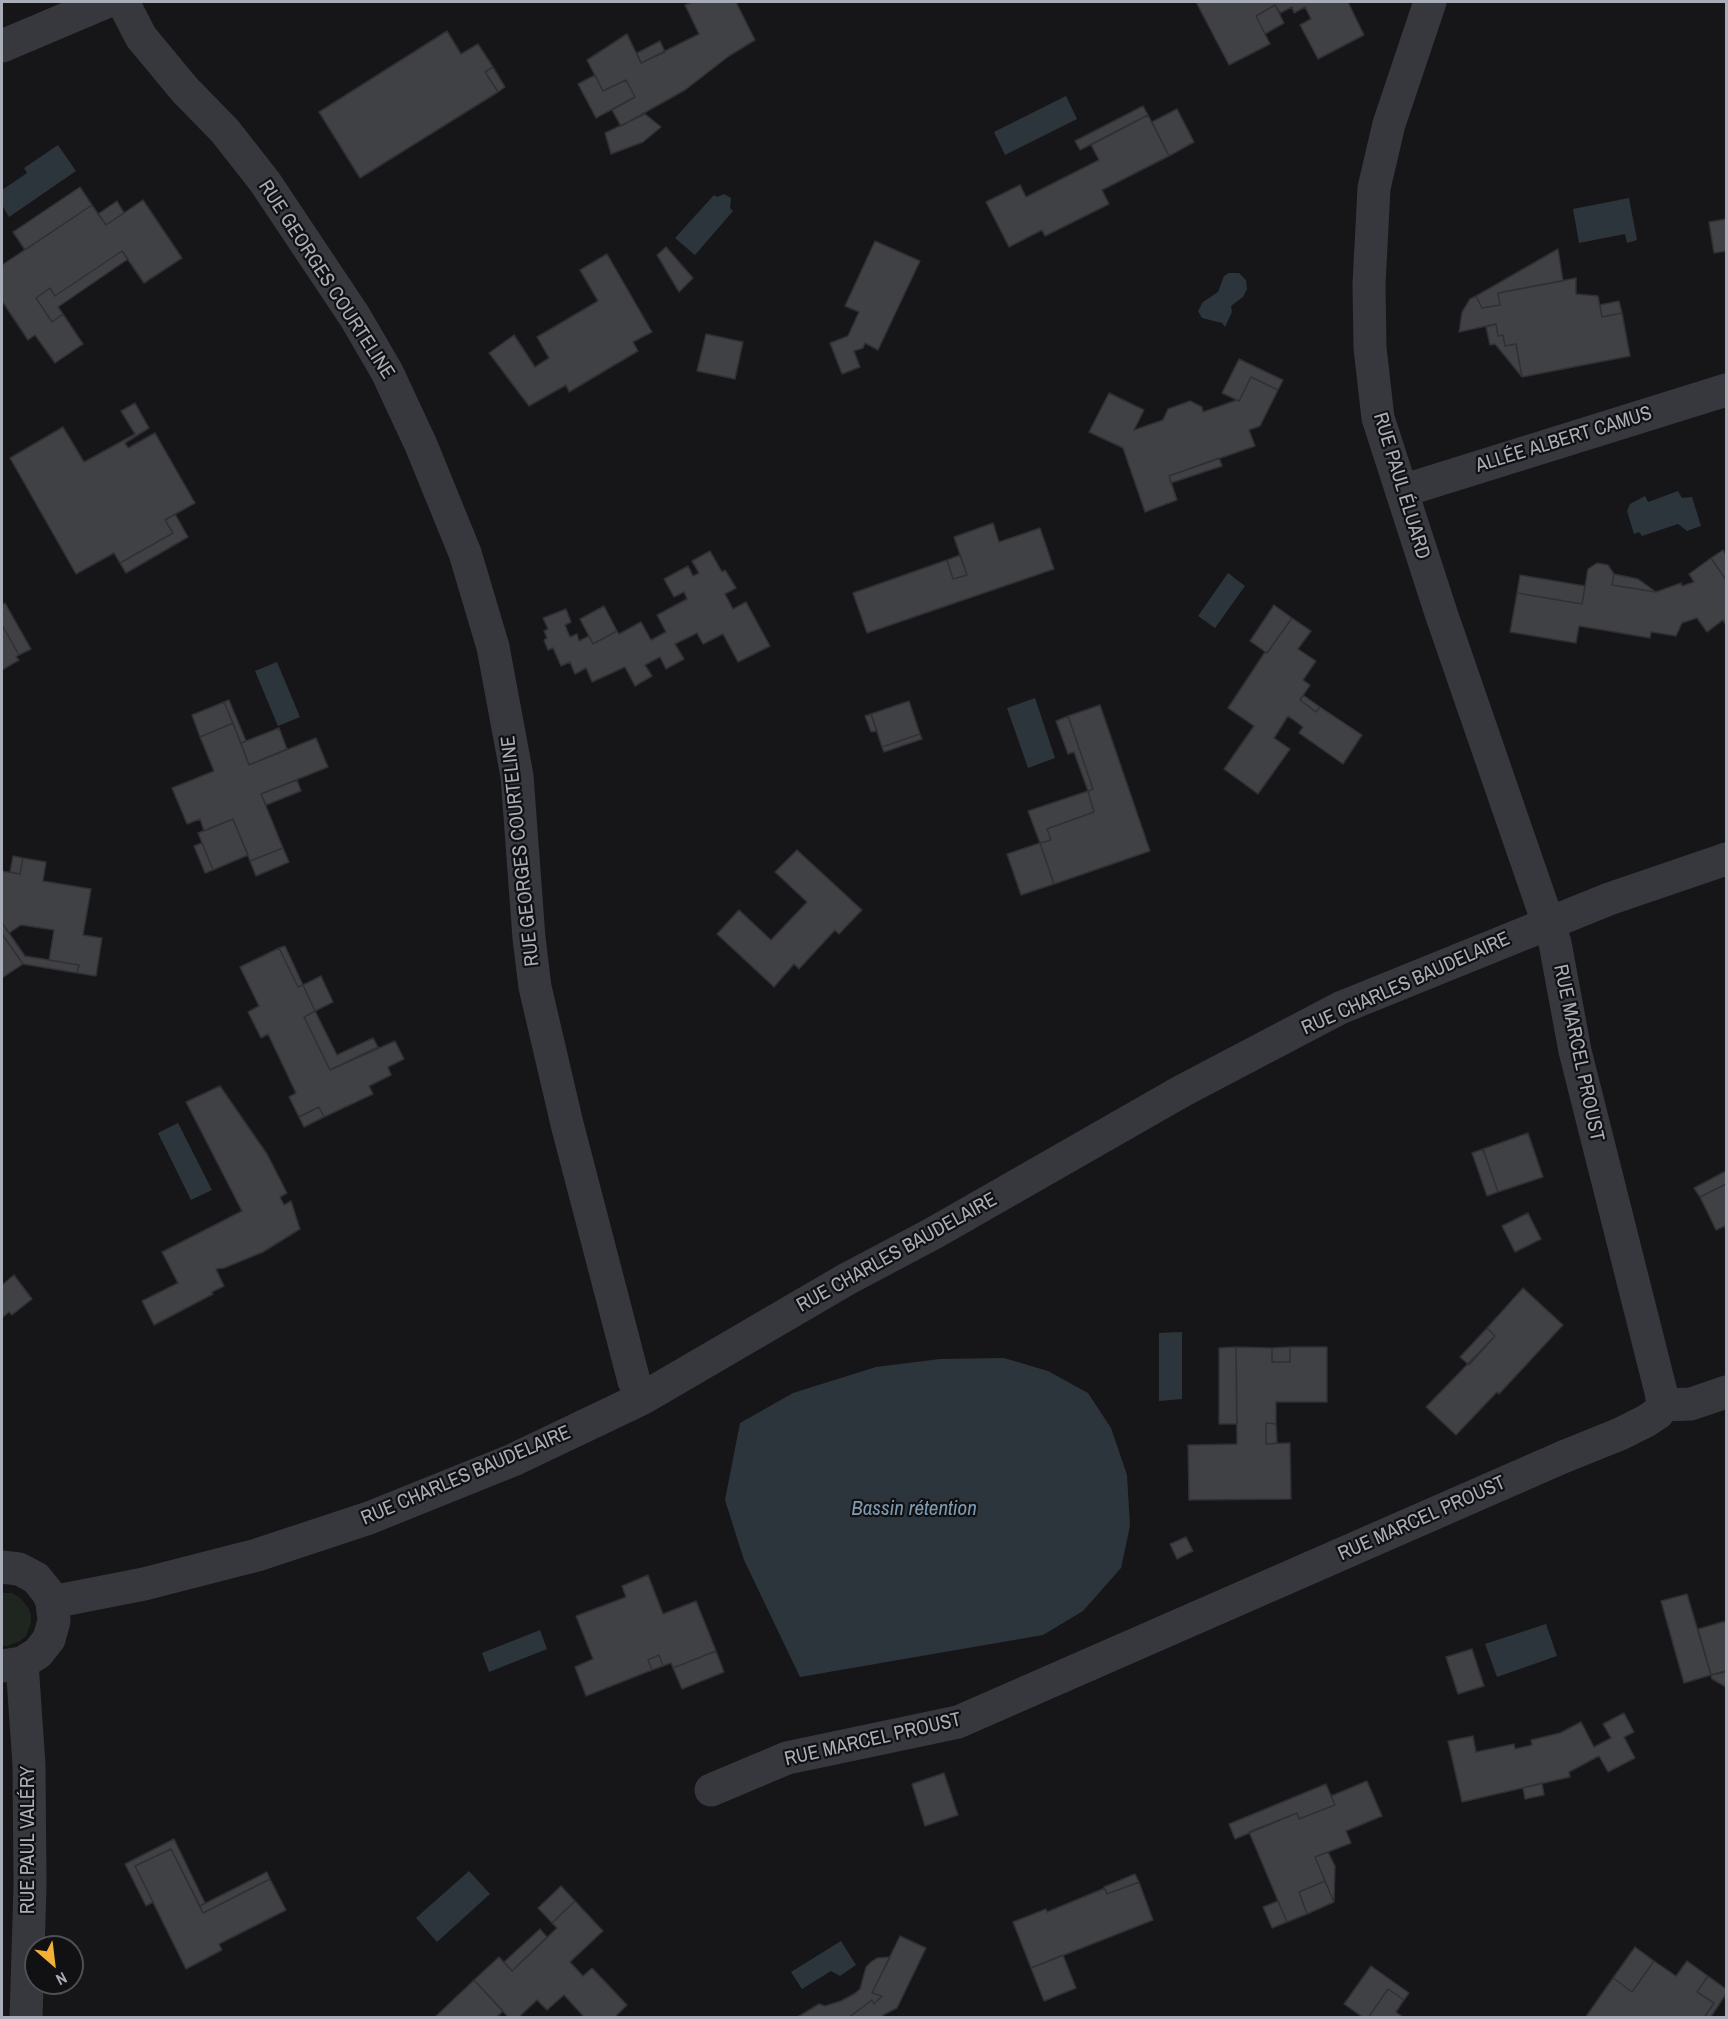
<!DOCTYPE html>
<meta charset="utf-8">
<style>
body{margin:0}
#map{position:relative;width:1728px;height:2019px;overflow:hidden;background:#161618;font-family:"Archivo Narrow",sans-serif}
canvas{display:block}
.frame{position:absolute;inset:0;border:3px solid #a8adb8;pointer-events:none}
.north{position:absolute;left:24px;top:1935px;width:60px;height:60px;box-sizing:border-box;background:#111113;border:2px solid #4d4f55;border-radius:50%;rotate:152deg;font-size:16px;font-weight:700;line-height:24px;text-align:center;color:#a8adb8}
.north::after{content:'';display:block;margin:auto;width:21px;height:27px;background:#f2b134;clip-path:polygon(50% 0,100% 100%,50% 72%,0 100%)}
</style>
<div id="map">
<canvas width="1728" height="2019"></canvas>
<div class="frame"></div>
<div class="north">N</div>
</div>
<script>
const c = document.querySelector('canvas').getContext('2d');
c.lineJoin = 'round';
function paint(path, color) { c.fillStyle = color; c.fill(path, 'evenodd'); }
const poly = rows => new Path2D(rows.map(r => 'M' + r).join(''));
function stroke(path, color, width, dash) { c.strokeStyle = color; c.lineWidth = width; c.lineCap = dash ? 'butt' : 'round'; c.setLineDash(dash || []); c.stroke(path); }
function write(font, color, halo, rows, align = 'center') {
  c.font = font + ' "Archivo Narrow",sans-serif'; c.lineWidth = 4.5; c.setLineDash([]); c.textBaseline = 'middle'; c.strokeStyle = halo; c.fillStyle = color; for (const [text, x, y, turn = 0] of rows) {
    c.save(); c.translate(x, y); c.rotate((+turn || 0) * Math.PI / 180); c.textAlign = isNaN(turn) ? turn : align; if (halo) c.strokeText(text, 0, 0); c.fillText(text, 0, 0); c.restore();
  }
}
paint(poly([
 [2,1593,12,1593,19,1597,28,1607,31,1615,31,1622,26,1636,20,1641,7,1646,2,1646]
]), '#1e261f');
paint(poly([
 [1066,96,1077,119,1005,155,994,132],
 [58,145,76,171,9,217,2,205,2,190,27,173,24,168],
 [724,194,731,198,730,208,733,211,695,255,675,238,714,195,717,197],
 [1629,198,1637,240,1627,243,1625,234,1579,243,1573,209],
 [1229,273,1239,273,1246,280,1247,289,1243,297,1231,306,1232,312,1225,327,1222,323,1202,318,1198,311,1203,302,1218,292,1224,276],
 [1678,491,1682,498,1692,497,1701,526,1687,531,1678,524,1642,536,1639,532,1634,534,1627,511,1630,504,1645,496,1648,502],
 [1228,573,1245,586,1215,628,1198,616],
 [277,662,300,717,278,726,255,671],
 [1035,698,1055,758,1028,768,1007,708],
 [178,1123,212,1190,191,1200,158,1133],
 [1182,1332,1182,1399,1159,1401,1159,1333],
 [1004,1358,1048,1371,1088,1393,1111,1428,1127,1475,1130,1526,1121,1568,1083,1611,1043,1635,800,1677,744,1560,725,1500,740,1423,793,1393,876,1367,940,1359],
 [1546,1624,1557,1656,1497,1677,1485,1644],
 [540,1630,547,1649,489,1672,482,1653],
 [469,1871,490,1894,437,1942,416,1918],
 [841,1941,856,1965,840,1976,831,1971,802,1989,791,1972]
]), '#2c353c');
const building = poly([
 [693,2,736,2,755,40,729,56,685,90,621,126,612,110,635,97,626,80,603,91,587,60,627,34,641,63,699,34,685,5,693,2],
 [1196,2,1348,2,1364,35,1318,59,1300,25,1311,19,1305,7,1294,13,1292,7,1280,13,1275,5,1256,16,1270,44,1229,65,1196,2],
 [1275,5,1284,23,1265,34,1256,16,1275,5],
 [447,31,461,54,478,44,493,67,485,72,498,92,360,178,319,112,447,31],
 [660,41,665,52,641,63,637,53,660,41],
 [493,67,505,87,498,92,485,72,493,67],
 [595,75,603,91,626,80,635,97,596,118,578,84,595,75],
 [1143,106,1148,115,1080,150,1075,141,1143,106],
 [1177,109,1194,142,1169,156,1152,122,1177,109],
 [645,114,661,127,643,142,611,154,605,133,645,114],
 [1148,115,1169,156,1102,190,1109,204,1045,236,1042,230,1009,247,986,202,1020,185,1026,197,1099,160,1091,145,1148,115],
 [80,187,92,205,25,250,13,232,80,187],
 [143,200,182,258,144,283,122,251,55,296,50,288,36,298,52,322,63,314,83,344,55,363,35,335,28,340,2,301,2,265,92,205,106,225,143,200],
 [117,201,124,213,106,225,98,214,117,201],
 [1726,219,1726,251,1714,253,1709,222,1726,219],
 [875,241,920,261,878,350,865,343,863,348,854,351,860,367,842,374,830,343,848,336,859,312,845,306,875,241],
 [666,247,693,278,679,292,657,255,666,247],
 [1558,249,1563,281,1498,293,1500,305,1482,308,1476,296,1558,249],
 [122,251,128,259,58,307,63,314,52,322,36,298,50,288,55,296,122,251],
 [607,254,652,332,633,342,638,351,569,392,566,385,529,406,489,353,514,335,535,367,549,358,537,337,598,301,580,270,607,254],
 [1576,278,1576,294,1598,296,1602,317,1622,313,1630,356,1522,377,1516,344,1505,346,1503,335,1498,336,1496,324,1459,332,1462,312,1470,299,1476,296,1482,308,1500,305,1498,293,1576,278],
 [1619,301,1622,313,1602,317,1600,305,1619,301],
 [1496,324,1498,336,1503,335,1505,346,1516,344,1522,377,1495,344,1490,345,1486,327,1496,324],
 [706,334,743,342,735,379,697,371,706,334],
 [1239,359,1283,380,1278,390,1251,377,1239,401,1222,393,1239,359],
 [1251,377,1278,390,1260,426,1249,430,1255,446,1169,476,1177,500,1145,512,1123,448,1089,432,1109,393,1144,410,1134,430,1163,420,1168,409,1190,401,1202,407,1203,412,1237,400,1239,401,1251,377],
 [135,403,149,428,125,443,128,448,155,433,195,503,165,520,173,533,120,563,114,553,76,574,10,458,63,427,84,462,135,434,121,411,135,403],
 [1219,458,1222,466,1171,483,1169,476,1219,458],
 [175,514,188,537,126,573,120,563,173,533,165,520,175,514],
 [993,523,999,542,1040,528,1054,569,867,633,853,593,947,560,953,579,967,575,954,537,993,523],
 [1723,550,1726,555,1726,580,1711,558,1723,550],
 [710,551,722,572,725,570,736,588,725,594,733,609,746,602,770,646,738,662,723,634,703,644,697,633,675,644,684,659,666,669,660,657,645,665,652,676,635,686,625,667,592,682,586,668,575,674,570,662,561,666,553,648,548,650,544,640,547,638,544,631,548,629,543,618,566,609,571,622,565,625,570,637,577,634,579,641,589,636,593,644,617,631,619,634,641,622,651,640,666,632,657,615,687,599,684,592,674,597,664,579,688,566,693,576,699,573,692,561,710,551],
 [960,555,967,575,953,579,947,560,960,555],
 [1711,558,1726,580,1726,625,1723,620,1707,632,1697,618,1682,623,1676,636,1651,632,1650,638,1579,626,1576,643,1510,632,1517,593,1582,604,1588,569,1597,563,1608,565,1614,574,1612,585,1656,592,1681,583,1682,586,1694,582,1689,574,1711,558],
 [1614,574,1638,579,1656,592,1612,585,1614,574],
 [1520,575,1585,586,1582,604,1517,593,1520,575],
 [5,603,31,649,19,655,2,625,2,605,5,603],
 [1274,605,1292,618,1267,653,1250,641,1274,605],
 [604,606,617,631,593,644,580,619,604,606],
 [1292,618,1311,631,1298,649,1316,661,1303,680,1310,685,1300,700,1316,712,1320,707,1362,735,1343,764,1299,733,1303,727,1288,716,1274,738,1290,749,1258,794,1224,769,1254,726,1228,708,1265,652,1267,653,1292,618],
 [2,625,19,655,16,657,19,660,2,670,2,625],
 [1303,695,1320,707,1316,712,1300,700,1303,695],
 [229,700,246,741,241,743,224,702,229,700],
 [909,701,920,734,882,747,871,714,909,701],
 [224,702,233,723,200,737,192,715,224,702],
 [1100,705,1150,851,1054,884,1040,843,1051,840,1047,829,1094,812,1088,791,1093,789,1068,716,1100,705],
 [871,714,877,731,871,732,865,716,871,714],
 [1068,716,1093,789,1088,791,1074,752,1068,754,1056,721,1068,716],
 [233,723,249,765,316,738,328,767,261,794,283,848,250,861,233,819,204,831,200,819,187,824,172,788,214,771,200,737,233,723],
 [279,728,287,749,249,765,241,743,279,728],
 [920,734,922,739,884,752,882,747,920,734],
 [297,780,301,791,266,805,261,794,297,780],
 [1088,791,1094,812,1047,829,1051,840,1040,843,1028,811,1088,791],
 [233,819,248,855,213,870,198,833,233,819],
 [202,843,213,870,205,873,194,846,202,843],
 [1040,843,1054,884,1021,895,1007,854,1040,843],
 [283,848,289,862,256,876,250,861,283,848],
 [797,850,862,910,839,934,835,930,799,969,794,964,774,987,717,934,739,910,771,940,807,902,775,872,797,850],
 [13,856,23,858,20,874,10,872,13,856],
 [23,858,46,862,43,881,91,889,83,935,102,938,96,976,77,973,79,965,49,960,54,930,21,925,9,933,2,923,2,871,20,874,23,858],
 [2,923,25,956,79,965,77,973,23,964,2,934,2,923],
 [2,934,23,964,2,978,2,934],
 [285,946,303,985,298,987,279,948,285,946],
 [279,948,298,987,303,985,315,1011,304,1017,330,1070,395,1041,404,1059,388,1067,391,1075,369,1086,373,1094,324,1117,319,1107,299,1117,289,1097,296,1093,268,1034,261,1038,248,1012,259,1006,240,967,279,948],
 [321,976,333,1002,315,1011,303,985,321,976],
 [315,1011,337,1055,373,1038,378,1047,330,1070,304,1017,315,1011],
 [220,1086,267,1154,287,1193,280,1197,284,1205,291,1201,300,1229,263,1252,224,1268,216,1269,224,1286,212,1292,213,1294,154,1325,142,1301,178,1283,162,1252,242,1211,186,1102,220,1086],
 [319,1107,324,1117,304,1127,299,1117,319,1107],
 [1528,1133,1543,1177,1498,1192,1483,1149,1528,1133],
 [1483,1149,1498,1192,1487,1196,1472,1153,1483,1149],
 [1726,1171,1726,1184,1700,1197,1694,1188,1726,1171],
 [1726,1184,1726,1228,1725,1226,1716,1230,1700,1197,1726,1184],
 [1528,1213,1541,1239,1515,1252,1502,1226,1528,1213],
 [14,1275,32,1299,12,1315,9,1312,2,1318,2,1285,14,1275],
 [1523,1288,1563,1325,1499,1394,1497,1392,1456,1435,1426,1407,1495,1336,1487,1328,1523,1288],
 [1487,1328,1495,1336,1469,1365,1460,1357,1487,1328],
 [1236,1347,1272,1348,1272,1362,1290,1362,1290,1347,1327,1347,1327,1402,1276,1402,1276,1424,1266,1423,1266,1444,1290,1443,1291,1499,1189,1500,1188,1445,1237,1444,1236,1347],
 [1236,1347,1237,1424,1219,1424,1219,1348,1236,1347],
 [1290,1347,1290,1362,1272,1362,1272,1348,1290,1347],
 [1266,1423,1276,1424,1277,1443,1266,1444,1266,1423],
 [1186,1537,1193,1551,1177,1559,1170,1544,1186,1537],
 [648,1575,663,1614,696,1601,716,1651,673,1668,671,1663,663,1666,659,1655,648,1660,652,1670,586,1696,575,1667,593,1659,576,1616,626,1597,622,1586,648,1575],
 [1687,1594,1711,1675,1684,1683,1661,1601,1687,1594],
 [1726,1621,1726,1672,1711,1675,1698,1629,1726,1621],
 [1472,1649,1484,1686,1458,1694,1446,1657,1472,1649],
 [716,1651,724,1672,682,1689,673,1668,716,1651],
 [659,1655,663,1666,652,1670,648,1660,659,1655],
 [1725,1671,1726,1672,1726,1687,1712,1679,1711,1675,1725,1671],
 [1624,1713,1634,1732,1624,1737,1635,1758,1608,1772,1599,1756,1569,1772,1570,1777,1462,1802,1448,1741,1473,1736,1476,1752,1514,1744,1515,1749,1532,1745,1531,1740,1560,1733,1581,1722,1594,1747,1611,1738,1603,1724,1624,1713],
 [944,1773,958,1815,925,1826,912,1784,944,1773],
 [1367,1781,1382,1816,1346,1831,1351,1843,1315,1857,1325,1881,1299,1892,1307,1914,1287,1922,1249,1832,1297,1813,1299,1819,1335,1805,1331,1796,1367,1781],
 [1542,1783,1544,1795,1525,1799,1523,1788,1542,1783],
 [1326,1784,1335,1805,1299,1819,1297,1813,1235,1839,1229,1824,1326,1784],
 [174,1839,205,1903,200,1906,171,1849,135,1866,153,1902,146,1906,125,1864,174,1839],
 [171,1849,203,1913,270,1879,286,1910,219,1944,222,1950,186,1969,135,1866,171,1849],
 [1328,1852,1335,1866,1334,1902,1315,1857,1328,1852],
 [267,1872,270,1879,203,1913,200,1906,267,1872],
 [1135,1874,1139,1882,1107,1894,1104,1887,1135,1874],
 [1325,1881,1334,1902,1307,1914,1299,1892,1325,1881],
 [1139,1882,1153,1920,1031,1968,1013,1922,1046,1909,1047,1912,1105,1888,1107,1894,1139,1882],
 [561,1886,575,1901,552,1923,538,1908,561,1886],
 [575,1901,603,1931,570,1962,583,1976,592,1968,627,2005,614,2018,585,2018,564,1995,547,2010,537,2000,518,2018,509,2018,474,1980,499,1957,512,1971,557,1928,552,1923,575,1901],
 [1278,1901,1287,1922,1272,1928,1263,1907,1278,1901],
 [540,1929,547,1937,512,1971,504,1962,540,1929],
 [900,1936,926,1948,897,2008,883,2015,884,2018,848,2018,872,2000,874,2004,882,1996,872,1993,900,1936],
 [1635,1947,1654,1961,1632,1992,1613,1978,1635,1947],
 [1063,1955,1076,1988,1044,2001,1031,1968,1063,1955],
 [890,1957,872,1993,882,1996,874,2004,872,2000,848,2018,796,2018,819,2004,825,2006,841,2001,854,1994,860,1989,866,1967,871,1962,877,1958,890,1957],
 [1654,1961,1676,1976,1687,1961,1708,1976,1697,1992,1714,2003,1704,2018,1585,2018,1613,1978,1632,1992,1654,1961],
 [1371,1966,1409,1993,1404,2000,1388,1989,1368,2018,1364,2018,1344,2004,1371,1966],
 [1708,1976,1726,1989,1726,1994,1710,2018,1704,2018,1714,2003,1697,1992,1708,1976],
 [474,1980,503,2011,496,2018,434,2018,474,1980],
 [1388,1989,1404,2000,1396,2012,1404,2018,1368,2018,1388,1989]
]);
paint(building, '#404145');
stroke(building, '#303034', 1.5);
stroke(poly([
 [123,2,141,37,185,90,225,131,265,182,355,317,387,372,421,445,465,553,493,647,517,776,529,938,535,987,567,1124,634,1381,643,1398],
 [2,46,106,2],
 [1402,491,1726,390],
 [1663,1405,1691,1404,1726,1392],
 [2,1567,19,1569,36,1578,48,1593,52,1602,54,1621,49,1639,38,1653,22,1663,2,1666],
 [52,1602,144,1584,257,1555,369,1518,513,1460,643,1398,847,1279,932,1234,1182,1091,1340,1008,1609,899,1726,859],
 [22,1663,29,1765,30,1886,26,2018],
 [711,1790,787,1758,958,1722,1563,1457,1620,1434,1646,1421,1658,1413,1663,1405,1661,1392,1575,1051,1555,943,1441,613,1378,418,1370,348,1369,284,1374,188,1389,124,1430,2]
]), '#37383d', 33);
write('20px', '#a8adb8', '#111113', [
 ["RUE GEORGES COURTELINE",326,280,57],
 ["ALLÉE ALBERT CAMUS",1564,440,-17],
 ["RUE PAUL ÉLUARD",1401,486,73],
 ["RUE GEORGES COURTELINE",521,851,-96],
 ["RUE CHARLES BAUDELAIRE",1406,984,-24],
 ["RUE MARCEL PROUST",1578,1053,78],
 ["RUE CHARLES BAUDELAIRE",897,1253,-29],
 ["RUE CHARLES BAUDELAIRE",466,1476,-23],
 ["RUE MARCEL PROUST",1422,1519,-24],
 ["RUE MARCEL PROUST",873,1740,-13],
 ["RUE PAUL VALÉRY",29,1840,-90]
]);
write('italic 21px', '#7f9bb3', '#111113', [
 ["Bassin rétention",914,1509]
]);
</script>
